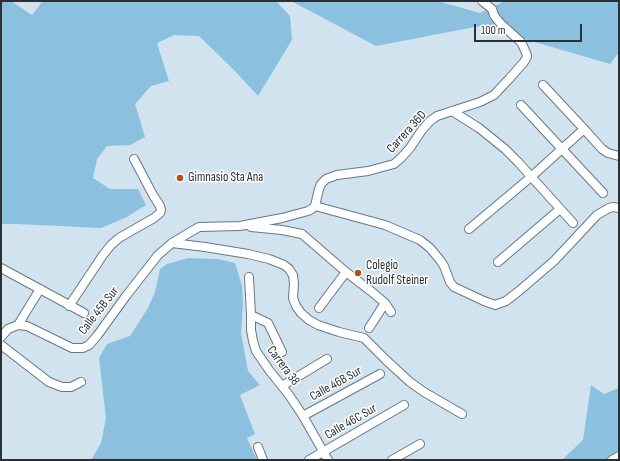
<!DOCTYPE html>
<style>
body{margin:0}
#map{position:relative;width:620px;height:461px;overflow:hidden;background:#d0e3ef;font-family:"Sofia Sans Condensed",sans-serif}
canvas{display:block}
.frame{position:absolute;inset:0;border:2px solid #2a3136;pointer-events:none}
.scale{position:absolute;left:474px;top:24px;width:108px;height:18px;box-sizing:border-box;border:2px solid #2a3136;border-top:0;padding-left:5px;font-size:12px;line-height:14px;white-space:nowrap;color:#2a3136;-webkit-text-stroke:3px #fff;paint-order:stroke}
</style>
<div id="map">
<canvas width="620" height="461"></canvas>
<div class="frame"></div>
<div class="scale">100 m</div>
</div>
<script>
const c = document.querySelector('canvas').getContext('2d');
c.lineJoin = 'round';
function paint(path, color) { c.fillStyle = color; c.fill(path, 'evenodd'); }
const poly = rows => new Path2D(rows.map(r => 'M' + r).join(''));
function stroke(path, color, width, dash) { c.strokeStyle = color; c.lineWidth = width; c.lineCap = dash ? 'butt' : 'round'; c.setLineDash(dash || []); c.stroke(path); }
function write(font, color, halo, rows, align = 'center') {
  c.font = font + ' "Sofia Sans Condensed",sans-serif'; c.lineWidth = 3; c.setLineDash([]); c.textBaseline = 'middle'; c.strokeStyle = halo; c.fillStyle = color; for (const [text, x, y, turn = 0] of rows) {
    c.save(); c.translate(x, y); c.rotate((+turn || 0) * Math.PI / 180); c.textAlign = isNaN(turn) ? turn : align; if (halo) c.strokeText(text, 0, 0); c.fillText(text, 0, 0); c.restore();
  }
}
paint(poly([
 [1,1,11,1,32,15,43,1,276,1,290,16,292,40,258,96,234,70,199,36,174,35,157,43,169,81,151,86,135,104,145,137,130,145,107,146,97,159,93,178,110,189,138,189,146,205,127,217,101,228,17,224,1,224],
 [291,1,437,1,480,13,505,1,619,1,619,52,610,64,480,26,376,46],
 [188,258,218,259,235,263,242,286,243,305,241,333,248,371,260,385,240,395,255,434,247,438,257,460,91,460,101,443,106,418,99,358,107,344,130,336,148,308,155,292,160,269,167,264],
 [591,385,604,394,619,388,619,460,562,460,583,440]
]), '#8cc0df');
const minor = poly([
 [482,1,492,9],
 [543,85,584,129,602,149,608,153,619,156],
 [521,105,603,193],
 [452,111,479,128,505,149,518,162,573,223],
 [315,206,385,225,420,240,430,248,440,260,444,266,450,282,454,287,484,301,495,305,506,301,519,291,554,261,597,215,609,208,613,207,619,208],
 [251,227,282,230,302,234,346,272,372,292,385,303,391,312],
 [469,229,531,177,584,129],
 [172,243,205,247,248,254,269,259,284,265,289,269,293,275,294,284,293,298,296,306,301,313,309,320,318,325,339,332,364,338,387,361,410,382,424,392,462,414],
 [498,262,560,209],
 [1,268,84,313],
 [249,277,251,315,251,330,253,341,256,351,269,370,289,395,303,416,328,460],
 [69,306,103,255,111,245,119,238,154,218,160,213,161,210,160,206,153,195,134,159],
 [319,308,346,272],
 [251,315,268,323,282,352],
 [18,325,40,289],
 [369,328,385,303],
 [1,337,8,329,18,325,27,326,72,348,83,348,89,345,97,336,126,296,158,255,172,243,187,234,199,227,240,226,282,218,308,211,313,208,315,206,319,189,321,184,326,179,337,175,368,171,394,164,401,158,410,148,422,130,430,121,437,116,480,102,494,95,509,79,524,62,527,57,527,55,523,46,521,42,501,24,496,18,494,15,492,9],
 [1,345,49,382,62,387,71,387,81,382],
 [282,386,327,359],
 [303,416,380,374],
 [258,447,263,460],
 [309,460,404,405],
 [392,460,420,444],
 [612,460,619,456]
]);
stroke(minor, '#677882', 10);
stroke(minor, '#fff', 8);
for (const [x, y, r, color] of [
 [180,178,4,"#b44f1e"],
 [358,273,4,"#b44f1e"]
]) { const dot = new Path2D(); dot.arc(x, y, r, 0, 2 * Math.PI); c.fillStyle = color; c.fill(dot); stroke(dot, '#fff', 1.5); }
write('13px', '#2a3136', '#fff', [
 ["Carrera 36D",407,132,-48],
 ["Calle 45B Sur",99,311,-52],
 ["Carrera 38",283,366,53],
 ["Calle 46B Sur",336,384,-29],
 ["Calle 46C Sur",351,422,-30]
]);
write('13px', '#2a3136', '#fff', [
 ["Gimnasio Sta Ana",188,178],
 ["Colegio",366,266],
 ["Rudolf Steiner",366,281]
], 'left');
</script>
